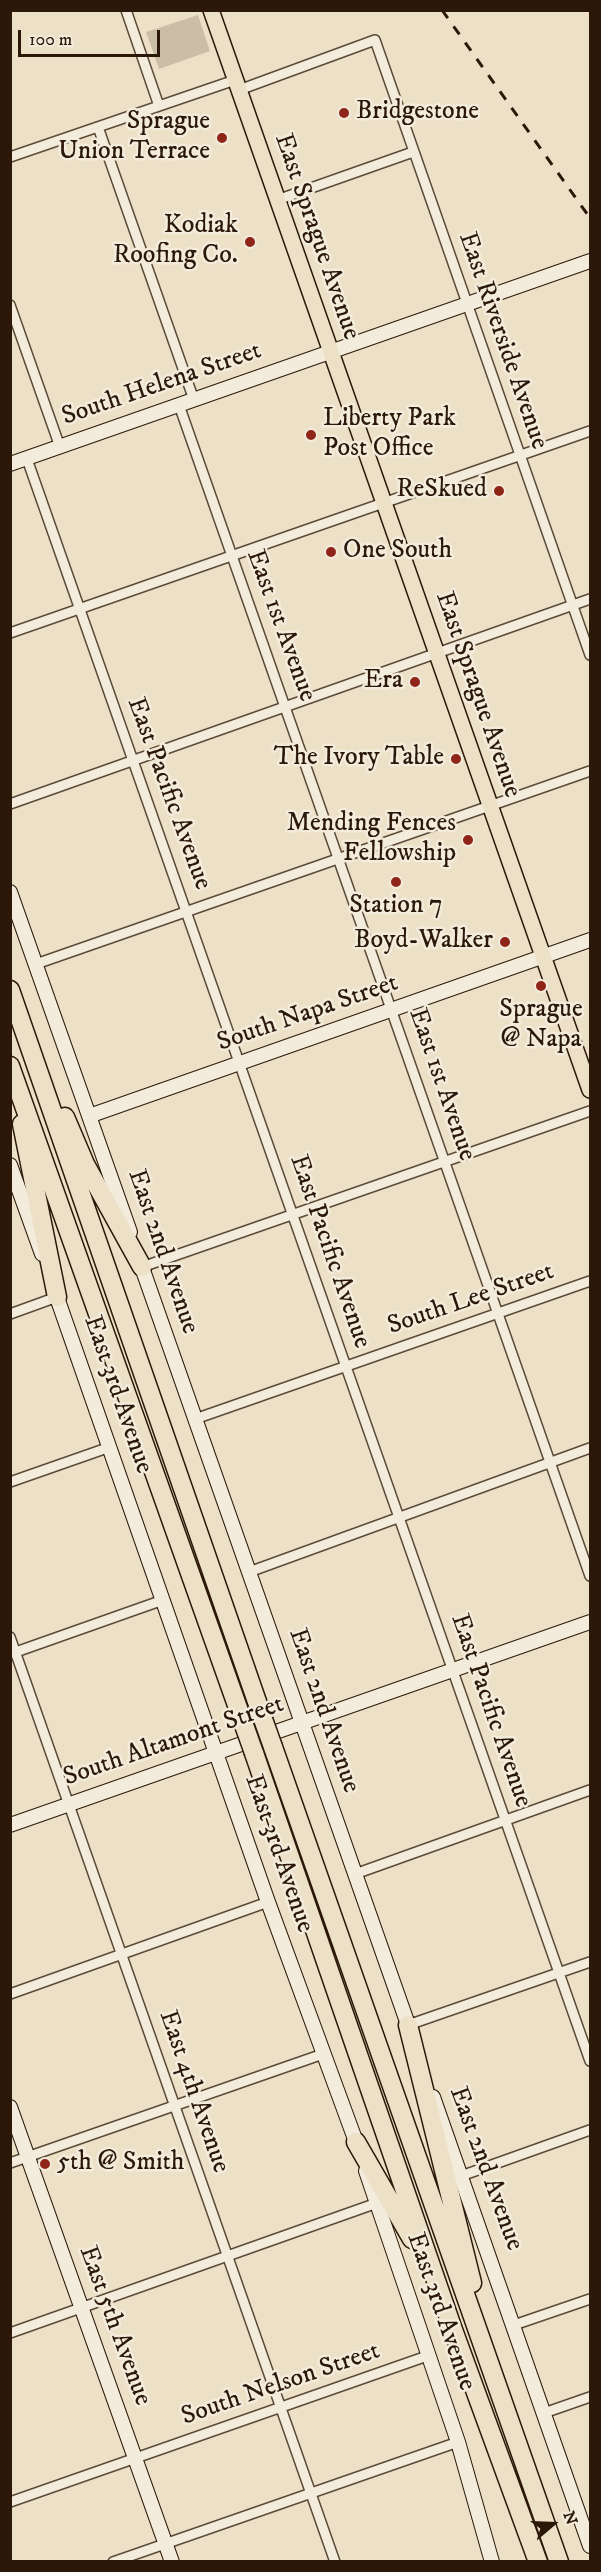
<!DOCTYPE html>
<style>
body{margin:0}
#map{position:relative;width:601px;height:2572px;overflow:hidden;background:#ece0c7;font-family:"IM FELL DW Pica",serif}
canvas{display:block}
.frame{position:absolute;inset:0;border:12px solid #2b1809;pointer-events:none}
.north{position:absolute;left:523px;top:2494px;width:60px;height:60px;-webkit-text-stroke:4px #f3ebdb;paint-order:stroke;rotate:71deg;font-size:16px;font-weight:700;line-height:24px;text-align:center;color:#2b1809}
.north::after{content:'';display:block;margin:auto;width:21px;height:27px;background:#2b1809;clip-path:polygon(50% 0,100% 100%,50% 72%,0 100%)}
.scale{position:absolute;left:18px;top:30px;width:142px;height:27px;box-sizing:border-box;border:3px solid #2b1809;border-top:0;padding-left:8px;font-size:18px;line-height:21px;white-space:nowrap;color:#2b1809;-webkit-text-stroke:4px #f3ebdb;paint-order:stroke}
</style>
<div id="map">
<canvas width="601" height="2572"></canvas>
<div class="frame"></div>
<div class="north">N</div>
<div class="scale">100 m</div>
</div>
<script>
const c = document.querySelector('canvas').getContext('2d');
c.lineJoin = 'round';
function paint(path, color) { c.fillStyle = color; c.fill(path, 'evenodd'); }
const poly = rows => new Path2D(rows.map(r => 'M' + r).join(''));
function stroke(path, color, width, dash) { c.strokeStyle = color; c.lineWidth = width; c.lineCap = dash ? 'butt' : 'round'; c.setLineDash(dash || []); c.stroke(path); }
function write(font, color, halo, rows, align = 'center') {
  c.font = font + ' "IM FELL DW Pica",serif'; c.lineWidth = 5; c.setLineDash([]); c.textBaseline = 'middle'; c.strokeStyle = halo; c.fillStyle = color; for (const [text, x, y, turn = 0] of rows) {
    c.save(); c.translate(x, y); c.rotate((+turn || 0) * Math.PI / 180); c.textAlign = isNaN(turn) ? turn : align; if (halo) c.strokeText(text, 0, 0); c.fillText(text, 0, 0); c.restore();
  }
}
paint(poly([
 [198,15,210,51,159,69,146,32]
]), '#cbbea7');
const street = poly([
 [126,10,159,106],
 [239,90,375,40,590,655],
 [98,127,194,400],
 [10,157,235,80],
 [277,200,413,152],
 [10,305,60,447],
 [179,405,590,1576],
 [27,459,590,2061],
 [10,633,590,431],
 [10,804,590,599],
 [36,964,590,771],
 [142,1267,590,1111],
 [10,1314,57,1297],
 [195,1419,590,1281],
 [10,1482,110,1447],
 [249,1572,590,1448],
 [10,1637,335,2562],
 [13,1653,163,1600],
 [355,1874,590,1790],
 [10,1994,268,1902],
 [408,2025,590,1962],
 [10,2163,323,2054],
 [461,2176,590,2130],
 [514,2325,590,2299],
 [10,2333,377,2203],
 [544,2413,590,2397],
 [10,2502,430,2355],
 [113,2562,458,2442]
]);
const secondary = poly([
 [10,464,590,261],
 [10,892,130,1232],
 [89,1116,590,940],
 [10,1165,42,1254],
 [139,1259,411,2033],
 [54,1289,268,1902,359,2150],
 [10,1825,590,1622],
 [433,2097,590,2546],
 [10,2107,172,2562],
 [366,2171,458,2442,492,2562]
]);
const primary = poly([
 [211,10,590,1090]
]);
const highway = poly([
 [10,990,263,1719],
 [10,1066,244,1725],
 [65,1117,85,1164,142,1267],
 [22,1124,57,1297],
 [273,1747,559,2562],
 [254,1753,452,2327,538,2562],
 [408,2025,472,2283],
 [356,2142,412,2239]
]);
stroke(street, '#5b4a38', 12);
stroke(secondary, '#2b1809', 16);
stroke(primary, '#2b1809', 18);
stroke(highway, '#2b1809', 21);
stroke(street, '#f3ebdb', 9);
stroke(secondary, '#f3ebdb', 14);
stroke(primary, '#ece0c7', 15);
stroke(highway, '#ece0c7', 18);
stroke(poly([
 [442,10,590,218]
]), '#2b1809', 3, [10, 10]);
const highwayBridge = poly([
 [263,1719,273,1747],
 [244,1725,254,1753]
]);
stroke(highwayBridge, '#2b1809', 21, []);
stroke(highwayBridge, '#ece0c7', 18);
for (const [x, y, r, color] of [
 [344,113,6,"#8f2418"],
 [222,138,6,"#8f2418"],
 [250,242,6,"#8f2418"],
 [311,435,6,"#8f2418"],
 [499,491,6,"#8f2418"],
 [331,552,6,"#8f2418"],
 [415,682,6,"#8f2418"],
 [456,759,6,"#8f2418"],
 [468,840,6,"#8f2418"],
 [396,882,6,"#8f2418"],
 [505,942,6,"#8f2418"],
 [541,986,6,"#8f2418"],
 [45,2164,6,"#8f2418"]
]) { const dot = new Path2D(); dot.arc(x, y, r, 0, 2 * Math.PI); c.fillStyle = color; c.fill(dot); stroke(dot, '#f3ebdb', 2); }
write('26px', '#2b1809', '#f3ebdb', [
 ["Bridgestone",356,113,"left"],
 ["Sprague",210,123],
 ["Union Terrace",210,153],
 ["Kodiak",238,227],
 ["Roofing Co.",238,257],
 ["Liberty Park",323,420,"left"],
 ["Post Office",323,450,"left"],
 ["ReSkued",487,491],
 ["One South",343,552,"left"],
 ["Era",403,682],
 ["The Ivory Table",444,759],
 ["Mending Fences",456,825],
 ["Fellowship",456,855],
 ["Station 7",396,907,"center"],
 ["Boyd-Walker",493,942],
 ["Sprague",541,1011,"center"],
 ["@ Napa",541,1041,"center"],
 ["5th @ Smith",57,2164,"left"]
], 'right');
write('26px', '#2b1809', '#f3ebdb', [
 ["East Sprague Avenue",316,237,71],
 ["East Riverside Avenue",502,341,71],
 ["South Helena Street",162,385,-19],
 ["East 1st Avenue",280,626,70],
 ["East Sprague Avenue",477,695,71],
 ["East Pacific Avenue",168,794,70],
 ["South Napa Street",308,1014,-19],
 ["East 1st Avenue",441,1085,71],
 ["East 2nd Avenue",162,1252,71],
 ["East Pacific Avenue",329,1252,71],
 ["South Lee Street",471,1300,-19],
 ["East 3rd Avenue",117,1395,71],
 ["East 2nd Avenue",323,1711,71],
 ["East Pacific Avenue",490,1711,71],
 ["South Altamont Street",174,1742,-19],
 ["East 3rd Avenue",278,1854,71],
 ["East 4th Avenue",193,2092,71],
 ["East 2nd Avenue",485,2169,70],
 ["East 3rd Avenue",440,2312,71],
 ["East 5th Avenue",114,2326,70],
 ["South Nelson Street",281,2385,-19]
]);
</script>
